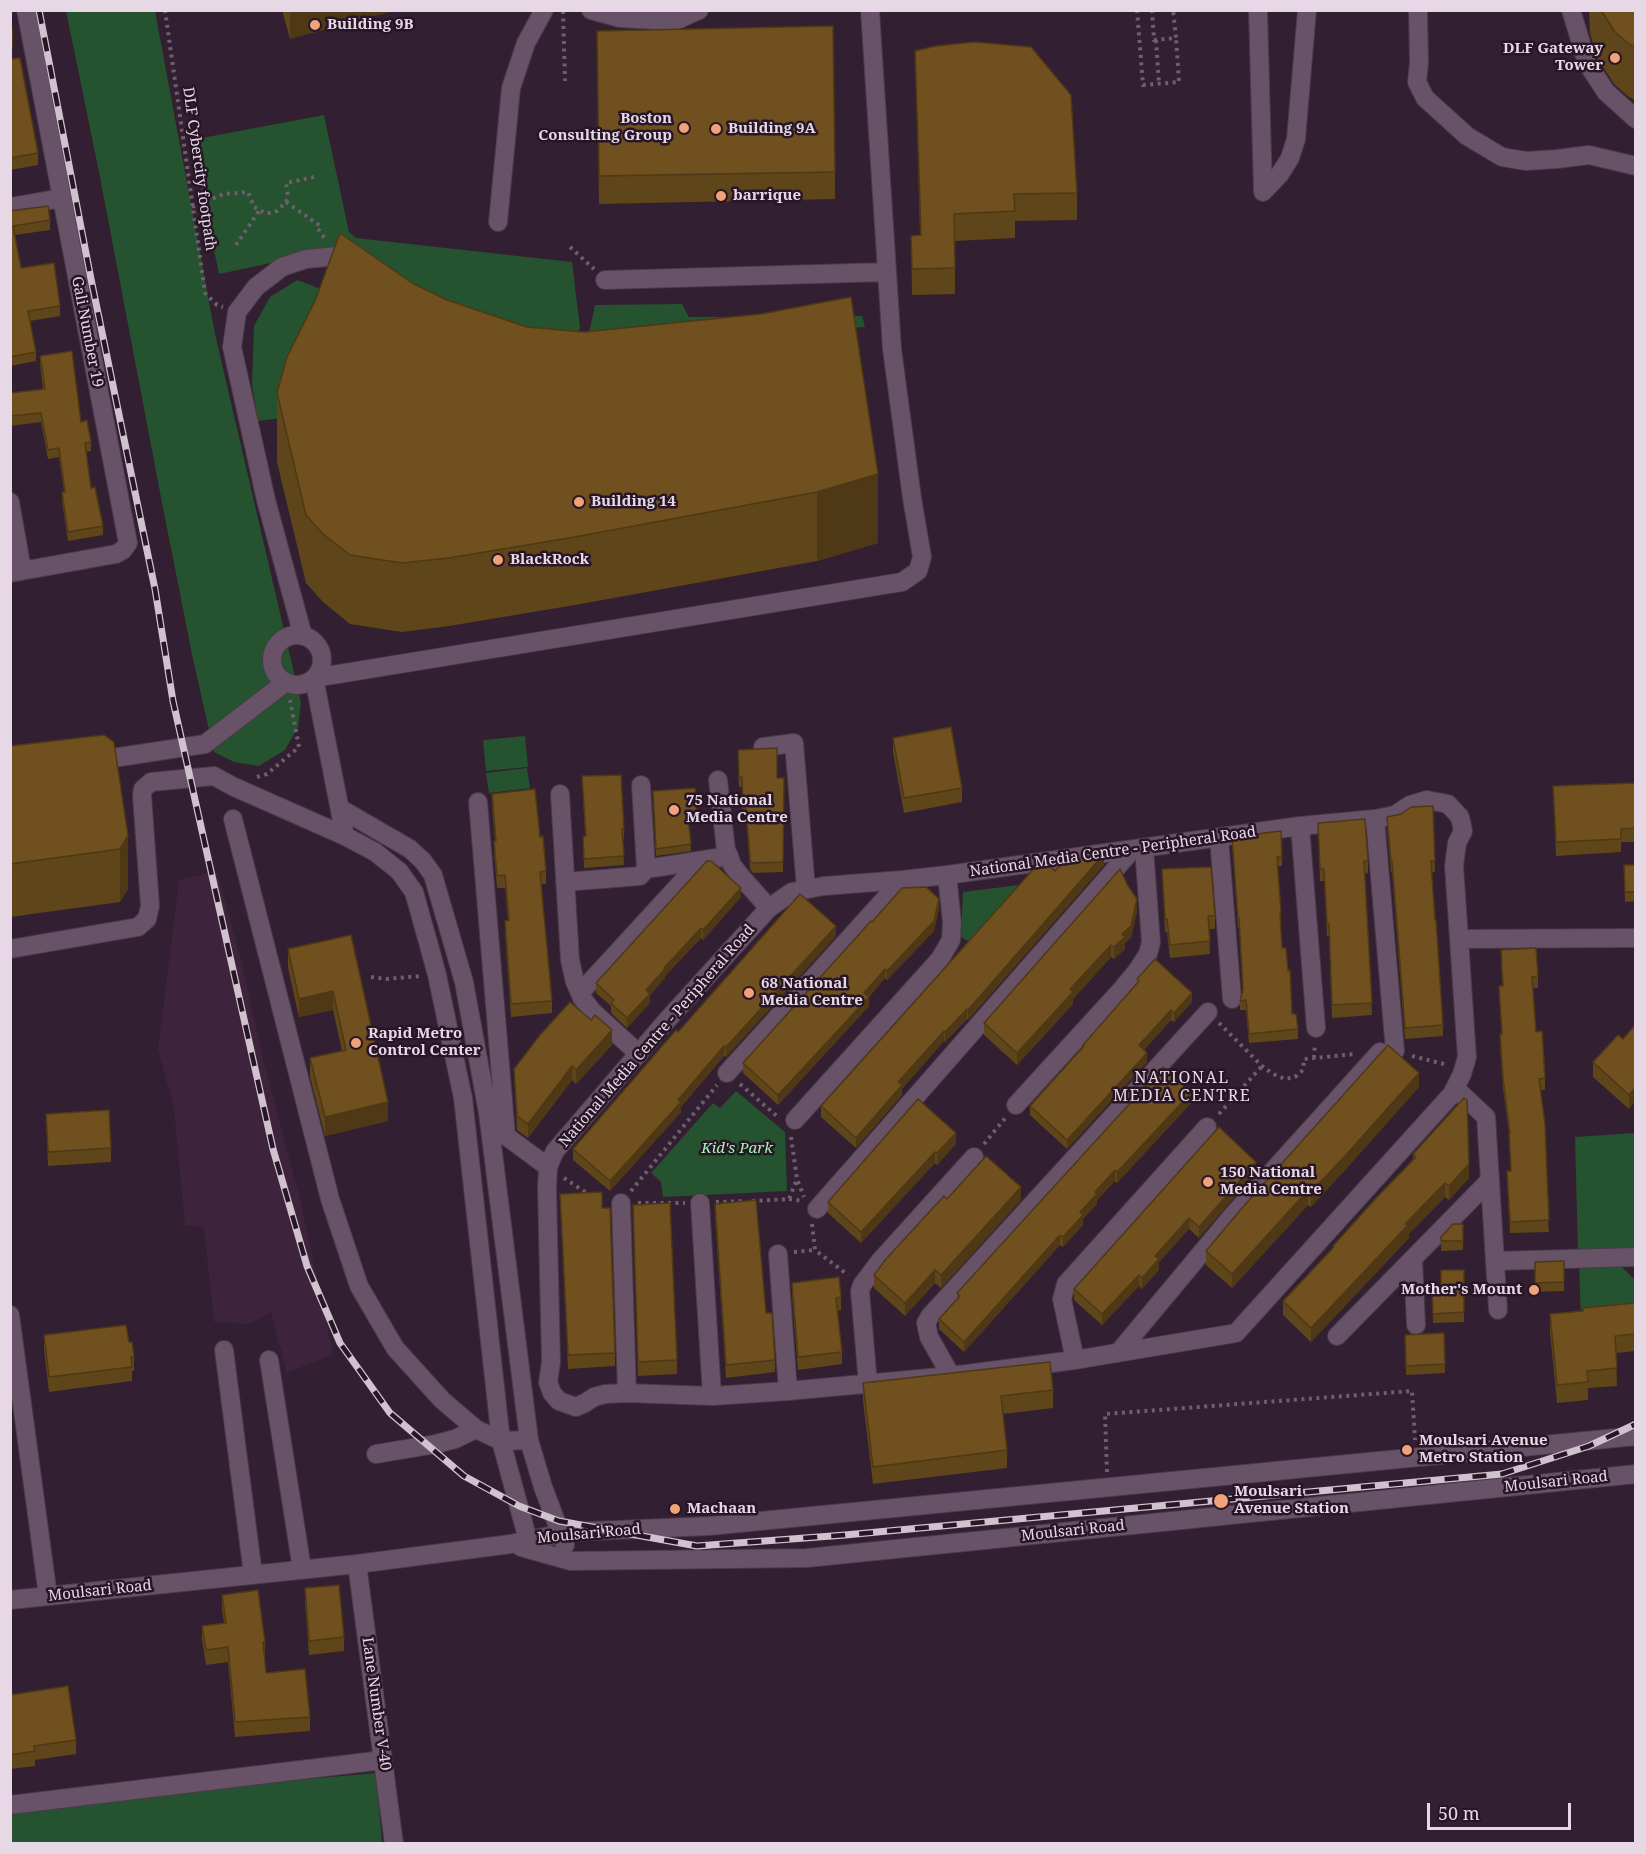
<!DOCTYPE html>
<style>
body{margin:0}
#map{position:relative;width:1646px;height:1854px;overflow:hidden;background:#321f31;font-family:"Noto Serif",serif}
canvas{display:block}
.frame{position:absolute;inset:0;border:12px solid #e6d9e5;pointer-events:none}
.scale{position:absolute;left:1427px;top:1803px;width:144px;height:27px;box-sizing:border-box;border:3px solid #e6d9e5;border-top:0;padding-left:8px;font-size:18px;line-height:21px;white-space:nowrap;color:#e6d9e5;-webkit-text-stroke:4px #281627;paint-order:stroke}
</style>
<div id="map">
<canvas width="1646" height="1854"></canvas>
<div class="frame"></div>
<div class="scale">50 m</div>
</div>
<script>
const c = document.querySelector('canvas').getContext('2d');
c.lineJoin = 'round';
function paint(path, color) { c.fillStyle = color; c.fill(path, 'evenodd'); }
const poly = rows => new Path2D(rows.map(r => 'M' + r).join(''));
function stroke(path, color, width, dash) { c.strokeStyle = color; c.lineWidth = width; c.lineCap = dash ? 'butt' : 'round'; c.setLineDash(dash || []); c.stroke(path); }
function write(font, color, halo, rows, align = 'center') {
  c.font = font + ' "Noto Serif",serif'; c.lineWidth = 5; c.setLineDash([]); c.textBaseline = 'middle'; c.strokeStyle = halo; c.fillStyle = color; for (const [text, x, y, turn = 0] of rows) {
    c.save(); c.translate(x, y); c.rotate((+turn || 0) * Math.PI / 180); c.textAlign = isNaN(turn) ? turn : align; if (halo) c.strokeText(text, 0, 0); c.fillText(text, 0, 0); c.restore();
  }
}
paint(poly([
 [217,871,240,956,265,1067,300,1199,333,1354,287,1373,271,1312,250,1324,214,1322,204,1228,185,1225,174,1109,158,1049,179,880]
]), '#3d243c');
paint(poly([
 [66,11,155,11,215,334,301,703,298,727,285,750,259,766,234,762,214,752,193,659,162,503,99,172],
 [324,115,349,232,356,238,572,262,580,328,575,340,493,329,346,247,219,274,191,140],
 [297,280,321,289,282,418,258,421,252,385,254,326,270,297],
 [682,304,689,317,862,316,865,327,587,343,595,305],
 [525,736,528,767,486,771,483,740],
 [527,768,530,788,489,793,486,773],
 [1019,885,969,942,961,937,963,892],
 [736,1091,785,1132,787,1191,663,1197,661,1182,651,1173,713,1103,720,1108],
 [1635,1133,1635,1251,1578,1253,1575,1137],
 [1618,1263,1635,1280,1635,1317,1581,1321,1579,1264],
 [376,1773,382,1843,11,1844,11,1805]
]), '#25522f');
const minor = poly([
 [591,10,620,18,675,21,699,10],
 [1258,10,1263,192],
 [1418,10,1419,63,1417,82,1425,98,1467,136,1502,157,1526,161,1557,159,1589,155,1636,166],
 [1571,10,1587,63,1606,92,1636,119],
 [1263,192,1280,174,1290,158,1296,139,1307,10],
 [10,207,62,198],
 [498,222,511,88,526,43,544,10],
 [605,280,887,272],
 [10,502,22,570],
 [10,573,116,554,123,550,128,543,26,10],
 '272 660a25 25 0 1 1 50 0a25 25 0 1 1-50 0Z',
 [303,636,266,500,232,347,237,312,256,287,282,267,306,259,338,256],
 [763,747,794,743,806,889],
 [93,761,205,744,286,682],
 [718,780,726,850,729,856,732,865,744,880,769,908],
 [641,785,646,869],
 [560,794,570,960,575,982,582,998,593,1012,639,1054],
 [1427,800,1448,804,1460,817,1463,831,1457,843,1454,866,1467,1057,1462,1074,1452,1094,1236,1333,1075,1360,951,1376,788,1391,712,1396,627,1393,605,1394,594,1397,585,1403,576,1407,559,1401,552,1393,548,1382,551,1362,547,1189,548,1167,555,1151,668,1019,769,908,792,892,824,886,902,880,947,875,1300,826,1375,819,1395,815,1410,805,1427,800],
 [478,802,506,1136,548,1167],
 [341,809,410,849,423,861,433,875,464,982,488,1113,529,1440,543,1487,565,1545],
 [233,819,330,1199,359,1286,395,1348,442,1400,476,1429,501,1441,529,1440],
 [1375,819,1395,1051],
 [1300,826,1316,1028],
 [345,836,314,678,902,582,918,571,922,557,912,498,892,349,870,10],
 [1219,838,1232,999],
 [565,882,640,876,646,869,729,856],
 [1459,939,1636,938],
 [10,949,138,927,147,919,150,906,142,795,143,789,151,782,214,776,232,786,345,836,375,852,399,871,414,892,428,942,437,975,463,1098,501,1441,528,1540,532,1549],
 [580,993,702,860],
 [727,1073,902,880],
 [1455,1088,1486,1117,1498,1310],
 [1016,1105,1122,989,1137,971,1148,954,1151,942,1144,848],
 [795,1120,940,959,951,940,952,922,947,875],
 [621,1203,627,1393],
 [700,1203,712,1396],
 [817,1209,1132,850],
 [778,1254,788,1391],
 [1413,1259,1416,1325],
 [1496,1261,1636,1257],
 [10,1315,48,1596],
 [1337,1336,1490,1180],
 [224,1350,253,1574],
 [1118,1353,1233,1215,1380,1052],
 [269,1360,302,1569],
 [1075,1360,1062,1299,1066,1284,1207,1127],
 [951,1376,929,1337,926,1323,930,1316,1208,1012],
 [868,1384,860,1291,862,1285,880,1261,974,1157],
 [376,1454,436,1444,455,1439,476,1429],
 [521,1547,571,1561,807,1558,1636,1474],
 [357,1564,394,1844],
 [10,1600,357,1564,511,1544,528,1540,570,1532,709,1526,1636,1436],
 [10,1805,383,1760]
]);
stroke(minor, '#4a3a4a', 20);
stroke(poly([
 [165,10,205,293,217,305,223,307],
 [1137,10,1143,85,1179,82,1176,38],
 [1152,10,1154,40,1176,38,1173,10],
 [563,11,565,81],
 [1156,40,1159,84],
 [286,202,322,227],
 [192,207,224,194,248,192,254,207,265,213,271,213,277,211,286,202,288,196,286,183,314,177],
 [318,229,326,240],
 [236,245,259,211],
 [570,247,594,269],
 [257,777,267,774,299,747,290,700],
 [371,977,386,979,421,976],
 [1219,1023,1262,1066,1273,1074,1285,1079,1295,1077,1303,1070,1304,1059,1354,1054],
 [1412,1056,1448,1065],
 [1314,1058,1315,1043],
 [740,1084,778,1117],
 [1219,1114,1262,1066],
 [791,1137,797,1179,804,1197],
 [984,1144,1006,1117],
 [564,1178,588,1194],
 [631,1191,717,1085],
 [789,1199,803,1201],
 [752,1201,789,1199,797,1179],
 [716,1202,745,1201],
 [638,1203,685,1203],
 [812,1224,815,1250,848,1275],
 [794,1252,815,1250],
 [1107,1472,1105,1414,1412,1391,1415,1440]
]), '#6f5f6e', 4, [3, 4.5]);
stroke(minor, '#685267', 18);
const rail = poly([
 [39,10,91,279,155,589,173,701,273,1149,307,1266,340,1343,390,1413,464,1476,519,1506,559,1521,697,1546,845,1535,1502,1474,1589,1446,1636,1424]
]);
stroke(rail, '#d0c3cf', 7);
stroke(rail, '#281627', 4.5, [14]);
paint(poly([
 [282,10,396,10,290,39],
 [1589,10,1635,10,1635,100,1629,97,1615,85,1597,58,1590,33],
 [915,51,1077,193,1077,220,1015,221,1015,238,955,241,955,294,912,295,911,236,920,235],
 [10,59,38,153,38,165,10,170],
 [597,59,835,172,835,199,599,204],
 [10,211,50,220,50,230,15,235,21,268,60,306,60,316,30,321,36,352,36,361,10,366],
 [412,283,447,300,527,327,584,332,761,314,878,543,817,561,575,605,449,626,402,632,350,624,323,602,306,583,277,462,277,393],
 [40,356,81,422,91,442,91,451,86,452,91,488,103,526,103,535,68,541,62,501,62,492,64,492,59,457,48,459,41,422,10,426,10,393,43,389,40,365],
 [104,735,128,889,120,902,10,917,10,746],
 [893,738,962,788,962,802,904,813,893,752],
 [738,750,777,778,784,778,783,872,753,873,750,869,746,817,743,817,742,787,739,787],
 [582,776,624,829,624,839,623,839,624,865,584,868,583,836,585,836],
 [1635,783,1635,842,1621,842,1621,852,1556,856,1553,786],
 [492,794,540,837,546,871,546,884,541,884,552,1001,552,1013,511,1017,505,933,505,921,508,921,505,888,497,888,494,853,494,841,495,841,492,806],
 [653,798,697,815,697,822,689,823,691,851,656,856],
 [1433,806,1435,872,1431,872,1443,1025,1443,1036,1405,1039,1392,872,1391,872,1387,828,1387,817],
 [1318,823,1368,861,1368,873,1365,874,1372,1015,1332,1018,1329,936,1327,936,1324,881,1320,881],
 [1232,837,1282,857,1282,866,1278,866,1281,912,1281,922,1280,922,1282,948,1288,971,1292,1014,1298,1029,1298,1039,1249,1043,1246,1010,1240,1010,1240,1001,1243,990,1239,928,1238,928],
 [1104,865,968,1020,967,1019,945,1042,944,1041,902,1089,902,1095,856,1148,821,1117,821,1106,1055,871],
 [1624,865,1635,865,1635,901,1625,902],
 [1162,869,1215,916,1215,929,1209,929,1210,954,1170,958,1167,932,1165,932],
 [741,897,703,940,701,938,665,976,665,978,650,995,650,1003,627,1028,611,1013,611,1006,596,993,596,983],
 [939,908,934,931,887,980,885,978,869,997,869,1006,778,1105,743,1073,743,1063,872,922],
 [1137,911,1131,938,1125,943,1125,949,1114,959,1111,957,1073,999,1073,1004,1017,1065,984,1035,984,1023],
 [351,935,388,1121,325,1136,310,1077,310,1058,342,1051,333,1010,299,1017,288,968,288,949],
 [836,936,726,1057,724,1056,681,1107,681,1112,610,1191,573,1160,573,1149,678,1032],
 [1501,950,1538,976,1538,988,1533,988,1536,1032,1545,1078,1545,1090,1540,1090,1549,1232,1510,1233,1507,1182,1507,1171,1511,1171,1509,1134,1503,1089,1500,1046,1500,1034,1502,1034,1499,998,1499,986,1502,986],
 [1137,979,1192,1002,1174,1022,1171,1020,1144,1050,1147,1062,1067,1149,1030,1115,1030,1106,1083,1047,1083,1045,1137,983],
 [1635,1025,1629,1109,1593,1077,1593,1062,1623,1039],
 [612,1045,576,1084,572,1080,528,1138,517,1130,514,1069],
 [1419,1087,1345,1170,1311,1207,1308,1205,1232,1288,1206,1265,1206,1251],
 [918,1099,956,1144,937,1165,935,1163,861,1243,828,1213,828,1202],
 [1191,1103,1117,1183,1115,1181,1097,1200,1097,1204,1083,1219,1083,1225,1063,1247,1060,1245,964,1352,939,1329,939,1319,957,1300,957,1293],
 [46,1114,111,1148,111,1162,48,1166],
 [1413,1154,1469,1178,1449,1200,1445,1197,1409,1234,1409,1238,1311,1342,1283,1315,1283,1301,1333,1248,1333,1246,1413,1160],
 [1256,1172,1199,1238,1189,1229,1159,1262,1159,1270,1142,1289,1139,1286,1102,1325,1074,1300,1074,1289],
 [560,1194,602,1208,615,1353,615,1366,568,1369],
 [947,1199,1021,1200,941,1288,935,1283,905,1316,874,1288,874,1275],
 [715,1204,766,1313,775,1360,775,1372,726,1378,715,1216],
 [633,1220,677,1360,677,1374,638,1376],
 [1463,1224,1463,1250,1441,1251,1441,1237],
 [1564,1261,1564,1291,1535,1292,1535,1262],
 [1464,1270,1464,1322,1433,1323,1432,1289,1441,1289],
 [792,1283,841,1297,841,1310,837,1311,842,1352,842,1364,798,1370,792,1296],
 [1635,1303,1635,1351,1616,1353,1617,1386,1588,1388,1588,1400,1557,1403,1550,1332,1550,1314,1583,1311],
 [1444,1333,1445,1373,1406,1375,1405,1345],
 [44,1335,129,1342,134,1357,134,1371,132,1371,132,1381,49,1392,44,1350],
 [863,1383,1053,1390,1053,1408,1003,1414,1007,1450,1007,1468,873,1484,863,1401],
 [305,1588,344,1637,344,1651,309,1655,305,1603],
 [222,1595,265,1642,265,1656,264,1656,266,1673,310,1717,310,1731,235,1737,228,1662,206,1665,202,1640,202,1626,224,1623,222,1609],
 [10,1695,76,1740,76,1754,35,1760,35,1766,10,1769]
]), '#5f451a');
paint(poly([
 [294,10,396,10,290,39,290,12],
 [13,37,13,49,10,50,10,38],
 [878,474,878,543,817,561,817,492],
 [128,836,128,889,120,902,120,849],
 [1104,854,1104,865,968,1020,968,1010],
 [741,888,741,897,703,940,703,930],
 [939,899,939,908,934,931,887,980,887,971],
 [1137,899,1137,911,1131,938,1125,943,1125,949,1114,959,1114,947,1122,934],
 [836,926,836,936,726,1057,726,1047],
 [701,928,701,938,665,976,665,978,650,995,650,1003,627,1028,627,1018,646,990,664,968],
 [1111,945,1111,957,1073,999,1073,1004,1017,1065,1017,1053,1070,989],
 [885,969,885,978,864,1002,864,993],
 [333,991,333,1010,299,1017,299,999],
 [1192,993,1192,1002,1174,1022,1174,1013],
 [869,997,869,1006,778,1105,778,1095],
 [967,1009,967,1019,945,1042,945,1032],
 [1171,1010,1171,1020,1139,1055,1139,1045],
 [612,1030,612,1045,576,1084,576,1070],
 [944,1031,944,1041,902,1089,902,1095,856,1148,856,1138,898,1082],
 [724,1046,724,1056,681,1107,681,1112,610,1191,610,1181],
 [1147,1053,1147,1062,1067,1149,1067,1140],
 [572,1066,572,1080,528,1138,528,1124],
 [1419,1073,1419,1087,1345,1170,1311,1207,1311,1192],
 [1635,1088,1635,1102,1629,1109,1629,1095],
 [1191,1093,1191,1103,1117,1183,1117,1172],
 [388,1102,388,1121,325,1136,325,1117],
 [956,1133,956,1144,937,1165,937,1153],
 [935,1152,935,1163,861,1243,861,1232],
 [1256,1162,1256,1172,1199,1238,1199,1227],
 [1469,1164,1469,1178,1449,1200,1449,1186],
 [1115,1170,1115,1181,1097,1200,1097,1204,1083,1219,1083,1225,1063,1247,1063,1237,1095,1192],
 [1445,1183,1445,1197,1409,1234,1409,1238,1311,1342,1311,1328,1405,1224],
 [1021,1187,1021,1200,941,1288,941,1275],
 [1308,1190,1308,1205,1232,1288,1232,1274],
 [1189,1218,1189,1229,1159,1262,1159,1270,1142,1289,1142,1278,1155,1256],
 [1060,1235,1060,1245,964,1352,964,1342],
 [935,1270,935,1283,905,1316,905,1303],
 [1139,1275,1139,1286,1102,1325,1102,1314]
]), '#4e3815');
const building = poly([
 [1601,10,1635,10,1635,47,1629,44,1615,32,1601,10],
 [10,14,13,37,10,38,10,14],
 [833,26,835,172,599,176,597,31,833,26],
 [974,42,1031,47,1071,95,1077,193,1014,194,1015,211,954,214,955,268,912,269,911,236,921,235,915,51,936,46,974,42],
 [20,58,38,153,10,158,10,59,20,58],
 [48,206,50,220,13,226,21,268,54,263,60,306,28,311,36,352,10,357,10,211,48,206],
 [340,233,412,283,447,300,527,327,584,332,761,314,851,297,878,474,817,492,575,537,449,558,402,563,350,555,323,534,306,515,277,393,287,357,315,301,340,233],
 [72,351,81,422,87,420,91,442,85,443,91,488,95,487,103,526,68,532,62,492,65,492,59,448,48,450,41,413,10,416,10,393,45,389,40,356,72,351],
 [951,727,962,788,904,798,893,738,951,727],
 [104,735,114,742,128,836,120,849,10,864,10,746,104,735],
 [777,748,777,778,784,778,783,862,753,863,750,860,746,807,743,808,742,777,739,778,738,750,777,748],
 [621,775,624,829,622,829,624,856,584,859,583,836,586,836,582,776,621,775],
 [1635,783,1635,828,1621,829,1621,839,1556,842,1553,786,1635,783],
 [695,788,697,815,688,816,691,844,656,849,653,791,695,788],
 [535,789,540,837,543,836,546,871,540,872,552,1001,511,1004,505,921,509,920,505,875,497,876,494,841,496,841,492,794,535,789],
 [1433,806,1435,861,1431,861,1435,920,1436,920,1443,1025,1405,1028,1392,861,1391,861,1387,817,1401,814,1411,807,1433,806],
 [1365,819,1368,861,1364,861,1372,1003,1332,1005,1329,924,1327,924,1324,869,1320,869,1318,823,1365,819],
 [1281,831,1282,857,1277,857,1281,912,1280,913,1282,948,1286,948,1288,971,1290,970,1292,1014,1296,1014,1298,1029,1249,1034,1246,1000,1240,1001,1243,989,1239,918,1238,918,1232,837,1281,831],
 [1104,854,968,1010,967,1009,945,1032,944,1031,898,1082,902,1085,856,1138,821,1106,1039,863,1045,862,1055,871,1064,860,1104,854],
 [707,861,711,861,741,888,703,930,701,928,664,968,665,969,646,990,650,994,627,1018,611,1003,614,1000,596,983,707,861],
 [1624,865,1635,865,1635,892,1625,892,1624,865],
 [1211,867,1215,916,1208,916,1210,941,1170,945,1167,919,1165,919,1162,869,1211,867],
 [1120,869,1128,886,1137,899,1131,926,1122,934,1125,937,1114,947,1111,945,1070,989,1073,992,1017,1053,984,1023,1120,869],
 [926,887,939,899,934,921,887,971,885,969,864,993,869,997,778,1095,743,1063,871,921,872,922,902,888,926,887],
 [800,894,836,926,726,1047,724,1046,678,1100,681,1102,610,1181,573,1149,676,1030,678,1032,800,894],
 [351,935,388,1102,325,1117,310,1058,346,1050,333,991,299,999,288,949,351,935],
 [1536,948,1538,976,1532,977,1536,1032,1542,1031,1545,1078,1539,1079,1545,1124,1549,1220,1510,1222,1507,1171,1511,1171,1509,1134,1510,1134,1503,1078,1500,1034,1502,1034,1499,986,1503,986,1501,950,1536,948],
 [1155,959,1192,993,1174,1013,1171,1010,1139,1045,1147,1053,1067,1140,1030,1106,1084,1046,1083,1045,1139,981,1137,979,1155,959],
 [570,1002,591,1020,595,1015,612,1030,576,1070,572,1066,528,1124,517,1116,514,1069,540,1035,570,1002],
 [1635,1025,1635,1088,1629,1095,1593,1062,1618,1035,1623,1039,1635,1025],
 [1388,1045,1419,1073,1345,1156,1311,1192,1308,1190,1232,1274,1206,1251,1242,1208,1388,1045],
 [1163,1067,1191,1093,1117,1172,1115,1170,1095,1192,1097,1194,1080,1212,1083,1215,1063,1237,1060,1235,964,1342,939,1319,960,1296,957,1293,1163,1067],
 [1464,1098,1467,1100,1469,1164,1449,1186,1445,1183,1405,1224,1409,1224,1311,1328,1283,1301,1334,1247,1333,1246,1377,1197,1416,1157,1413,1154,1464,1098],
 [918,1099,956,1133,937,1153,935,1152,861,1232,828,1202,918,1099],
 [109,1110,111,1148,48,1152,46,1114,109,1110],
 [1219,1127,1256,1162,1199,1227,1189,1218,1155,1256,1159,1259,1142,1278,1139,1275,1102,1314,1074,1289,1219,1127],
 [986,1156,1021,1187,941,1275,935,1270,905,1303,874,1275,886,1259,944,1196,947,1199,986,1156],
 [602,1192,602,1208,610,1208,615,1353,568,1355,560,1194,602,1192],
 [756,1200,766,1313,772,1313,775,1360,726,1365,715,1204,756,1200],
 [670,1203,677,1360,638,1362,633,1205,670,1203],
 [1453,1224,1463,1224,1463,1241,1441,1241,1441,1237,1453,1224],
 [1564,1261,1564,1282,1535,1283,1535,1262,1564,1261],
 [1441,1270,1464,1270,1464,1312,1433,1314,1432,1289,1441,1289,1441,1270],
 [839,1277,841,1297,836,1298,842,1352,798,1357,792,1283,839,1277],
 [1635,1303,1635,1334,1615,1336,1617,1368,1587,1371,1588,1382,1557,1385,1550,1314,1583,1311,1583,1308,1635,1303],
 [126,1325,129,1342,132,1342,134,1357,131,1357,132,1367,49,1377,44,1335,126,1325],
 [1444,1333,1445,1364,1406,1366,1405,1335,1444,1333],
 [1050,1362,1053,1390,1001,1396,1007,1450,873,1467,863,1383,1050,1362],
 [339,1585,344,1637,309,1641,305,1588,339,1585],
 [258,1590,265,1642,263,1642,266,1673,305,1669,310,1717,235,1722,228,1647,206,1650,202,1626,226,1623,222,1595,258,1590],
 [68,1686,76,1740,34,1746,35,1751,10,1755,10,1695,68,1686]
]);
paint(building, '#6f501e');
stroke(building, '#4e3815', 1.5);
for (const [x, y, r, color] of [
 [315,25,6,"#f0a278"],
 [1615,58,6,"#f0a278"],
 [684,128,6,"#f0a278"],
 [716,129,6,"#f0a278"],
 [721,196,6,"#f0a278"],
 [579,502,6,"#f0a278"],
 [498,560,6,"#f0a278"],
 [674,810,6,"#f0a278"],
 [749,993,6,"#f0a278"],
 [356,1043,6,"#f0a278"],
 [1208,1182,6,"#f0a278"],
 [1534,1290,6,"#f0a278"],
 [1407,1450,6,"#f0a278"],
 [1221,1501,8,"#f0a278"],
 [675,1509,6,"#f0a278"]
]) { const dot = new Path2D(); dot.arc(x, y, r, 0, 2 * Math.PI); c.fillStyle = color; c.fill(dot); stroke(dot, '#281627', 2); }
write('bold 15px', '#e6d9e5', '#281627', [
 ["Building 9B",327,25],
 ["DLF Gateway",1603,49,"right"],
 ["Tower",1603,66,"right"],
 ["Boston",672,119,"right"],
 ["Consulting Group",672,136,"right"],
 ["Building 9A",728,129],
 ["barrique",733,196],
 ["Building 14",591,502],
 ["BlackRock",510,560],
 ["75 National",686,801],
 ["Media Centre",686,818],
 ["68 National",761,984],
 ["Media Centre",761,1001],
 ["Rapid Metro",368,1034],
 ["Control Center",368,1051],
 ["150 National",1220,1173],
 ["Media Centre",1220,1190],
 ["Mother's Mount",1522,1290,"right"],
 ["Moulsari Avenue",1419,1441],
 ["Metro Station",1419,1458],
 ["Moulsari",1234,1492],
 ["Avenue Station",1234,1509],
 ["Machaan",687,1509]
], 'left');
write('15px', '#e6d9e5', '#281627', [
 ["DLF Cybercity footpath",199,169,82],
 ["Gali Number 19",87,332,79],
 ["National Media Centre - Peripheral Road",1113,852,-8],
 ["National Media Centre - Peripheral Road",657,1036,-49],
 ["Moulsari Road",1556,1482,-6],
 ["Moulsari Road",1073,1531,-6],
 ["Moulsari Road",589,1534,-5],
 ["Moulsari Road",100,1591,-6],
 ["Lane Number V-40",376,1704,82]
]);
write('italic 15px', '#a1f7b0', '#281627', [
 ["Kid's Park",737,1149]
]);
c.letterSpacing = '1.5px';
write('16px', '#e6d9e5', '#281627', [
 ["NATIONAL",1182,1078],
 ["MEDIA CENTRE",1182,1096]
]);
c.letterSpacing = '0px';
</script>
